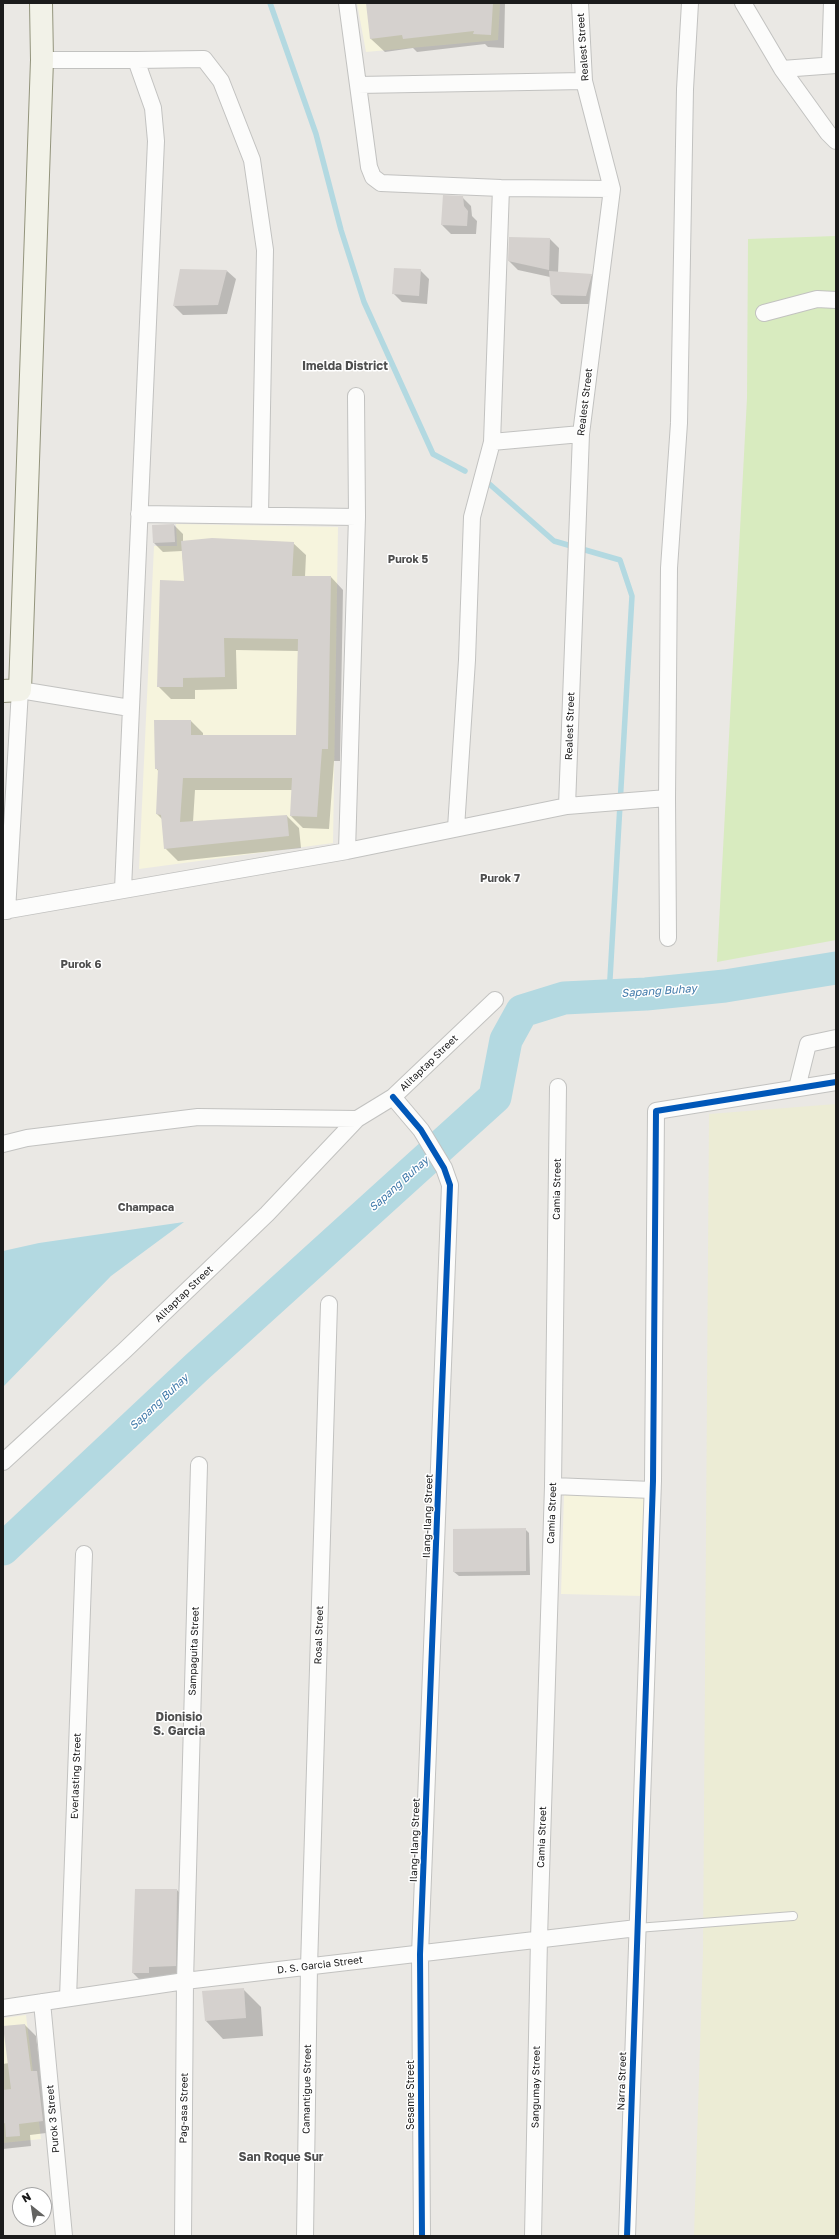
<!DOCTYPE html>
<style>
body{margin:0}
#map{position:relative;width:839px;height:2239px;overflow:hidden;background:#eae8e4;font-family:"Golos Text",sans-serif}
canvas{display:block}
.frame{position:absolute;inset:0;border:4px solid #1b1b1b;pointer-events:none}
.north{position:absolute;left:12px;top:2187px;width:40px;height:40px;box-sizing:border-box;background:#fff;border:1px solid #a4a4a4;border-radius:50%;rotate:330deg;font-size:11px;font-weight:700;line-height:16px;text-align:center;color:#1b1b1b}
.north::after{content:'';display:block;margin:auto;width:14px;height:18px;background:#636361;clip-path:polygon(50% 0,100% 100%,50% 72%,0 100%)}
</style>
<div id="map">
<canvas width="839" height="2239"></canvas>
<div class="frame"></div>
<div class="north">N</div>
</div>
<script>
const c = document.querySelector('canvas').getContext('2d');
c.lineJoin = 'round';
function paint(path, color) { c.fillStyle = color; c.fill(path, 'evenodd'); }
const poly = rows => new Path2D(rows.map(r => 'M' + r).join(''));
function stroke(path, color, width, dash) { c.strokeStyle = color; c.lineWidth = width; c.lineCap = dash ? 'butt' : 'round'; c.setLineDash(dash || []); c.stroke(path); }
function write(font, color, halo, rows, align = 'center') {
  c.font = font + ' "Golos Text",sans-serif'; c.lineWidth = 3; c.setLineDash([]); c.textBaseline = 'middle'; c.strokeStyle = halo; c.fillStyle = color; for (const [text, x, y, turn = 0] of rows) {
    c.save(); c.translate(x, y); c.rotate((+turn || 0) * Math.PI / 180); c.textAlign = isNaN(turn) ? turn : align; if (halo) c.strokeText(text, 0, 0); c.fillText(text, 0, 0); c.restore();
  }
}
paint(poly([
 [357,3,500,3,498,40,366,52],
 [176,524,338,527,333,843,139,869,154,546,177,546],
 [564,1494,646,1496,643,1596,561,1594],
 [26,2015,41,2139,3,2143,3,2018]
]), '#f6f4dd');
paint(poly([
 [836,1104,836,2236,694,2236,703,1951,709,1114]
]), '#ececd5');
paint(poly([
 [836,236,836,940,717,962,747,398,748,239]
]), '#d8ebbf');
paint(poly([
 [184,1222,111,1276,3,1387,3,1251,39,1243]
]), '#b3d9e1');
paint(poly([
 [367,3,505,3,504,48,488,47,485,44,417,52,413,48,385,52,371,39],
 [462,197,471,206,472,216,477,221,476,234,451,234,442,225],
 [550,239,559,248,558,273,591,275,600,284,595,304,561,304,552,295,550,277,518,270,509,261],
 [420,270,429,279,427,304,402,302,393,293],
 [227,271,236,279,227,314,183,315,174,306],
 [174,525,183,534,183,542,293,543,306,555,305,577,331,577,343,590,340,761,334,761,329,829,303,828,291,816,293,790,195,790,193,822,287,816,299,828,301,848,178,861,165,848,163,820,157,814,159,772,156,768,191,721,203,733,203,736,297,736,298,651,236,650,237,689,195,690,195,699,171,699,158,686,185,582,182,551,163,552,154,543],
 [525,1529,529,1533,530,1575,459,1576,454,1572],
 [177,1890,190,1904,189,1979,147,1987,133,1973],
 [243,1989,261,2007,263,2036,223,2039,206,2021],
 [25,2025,36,2036,41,2076,48,2083,54,2132,30,2135,31,2146,3,2149,3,2064,9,2063]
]), '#0003');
stroke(poly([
 [270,3,316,134,341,230,364,302,433,454,465,471],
 [486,481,554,541,620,560,632,596,609,996]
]), '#b3d9e1', 5.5);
stroke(poly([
 [3,1549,197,1367,495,1097,506,1040,522,1011,564,998,646,994,725,986,836,968]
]), '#b3d9e1', 33);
paint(poly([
 [366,3,493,3,491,35,473,34,474,31,403,39,402,35,370,39],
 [443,195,463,196,464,206,468,211,467,226,441,225],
 [509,237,550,238,549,270,508,261],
 [394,268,421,269,419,296,392,294],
 [180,269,227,270,218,305,173,306],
 [549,271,592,274,586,296,551,295],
 [174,524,175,542,153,543,152,525],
 [212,538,294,542,292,576,331,576,328,749,322,749,317,817,290,816,292,778,183,778,180,822,287,815,289,836,164,849,161,815,156,814,158,769,155,769,154,720,191,720,191,735,296,735,298,639,224,638,225,677,183,678,183,687,157,687,160,580,184,581,181,541],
 [526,1528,526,1571,453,1572,453,1529],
 [135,1889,177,1889,176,1966,149,1967,149,1973,132,1973],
 [244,1988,246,2018,205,2021,202,1991],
 [25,2024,31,2071,37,2071,43,2121,19,2124,20,2136,6,2137,5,2123,3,2124,3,2090,11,2089,3,2026]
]), '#d5d1ce');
const lane = poly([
 [637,1928,793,1916]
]);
const street = poly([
 [347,3,369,167,373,177,381,183,501,188,612,189],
 [743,3,782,69,828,133,836,141],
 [42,60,136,60,153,108,156,141,123,889],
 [136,60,204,59,221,81,252,160,265,250,260,514],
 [830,65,832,3],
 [782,69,836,65],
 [358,85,584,81],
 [764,313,817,299,836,300],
 [492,442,581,434],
 [139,514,357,517],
 [567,806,581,434,612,189,584,81,580,3],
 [456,828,467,660,472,517,492,442,501,188],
 [347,851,357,517,356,396],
 [3,911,347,851,567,806,667,798],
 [7,911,20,690,130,708],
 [668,938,667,798,669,568,679,423,685,89,690,3],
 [797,1088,808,1044,836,1038],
 [393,1097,421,1130,444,1168,450,1185,420,1954,422,2236],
 [3,1144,27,1138,198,1117,357,1119,393,1097,495,1000],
 [3,1462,125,1350,267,1214,357,1119],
 [553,1486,652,1490],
 [68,1998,84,1554],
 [42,2002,64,2236],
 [3,2008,185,1981,637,1928],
 [183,2236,185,1981,199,1465],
 [305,2236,309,1967,329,1304],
 [533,2236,539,1938,553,1486,558,1087],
 [627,2236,653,1481,656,1111,836,1082]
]);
const secondary = poly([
 [3,691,20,690,42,60,41,3]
]);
stroke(lane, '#c2c2c0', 10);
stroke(street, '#c2c2c0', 18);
stroke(secondary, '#93947c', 24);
stroke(lane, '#fcfcfb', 8);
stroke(street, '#fcfcfb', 16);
stroke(secondary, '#f2f2e8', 22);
stroke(poly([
 [393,1097,421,1130,444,1168,450,1185,420,1954,422,2236],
 [627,2236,653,1481,656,1111,836,1082]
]), '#0057b8', 6);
write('10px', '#1b1b1b', '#fff', [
 ["Realest Street",583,47,-94],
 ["Realest Street",585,402,-83],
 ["Realest Street",570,726,-88],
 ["Alitaptap Street",429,1063,-44],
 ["Camia Street",557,1189,-89],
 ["Alitaptap Street",184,1294,-44],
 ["Camia Street",552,1513,-88],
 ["Ilang-Ilang Street",428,1516,-88],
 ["Rosal Street",319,1635,-88],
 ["Sampaguita Street",194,1651,-88],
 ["Everlasting Street",76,1776,-88],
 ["Camia Street",542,1837,-88],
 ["Ilang-Ilang Street",415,1840,-88],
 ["D. S. Garcia Street",320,1965,-7],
 ["Narra Street",622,2081,-88],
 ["Sangumay Street",536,2087,-89],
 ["Camantigue Street",307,2089,-89],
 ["Sesame Street",411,2095,-90],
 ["Pag-asa Street",184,2108,-89],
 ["Purok 3 Street",53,2119,-95]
]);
write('bold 11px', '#4e4e4e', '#fff', [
 ["Purok 5",408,560],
 ["Purok 7",500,879],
 ["Purok 6",81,965],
 ["Champaca",146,1208]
]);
write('italic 11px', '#3f79a9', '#fff', [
 ["Sapang Buhay",659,991,-4],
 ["Sapang Buhay",399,1184,-42],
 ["Sapang Buhay",159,1402,-43]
]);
write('bold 12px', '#4e4e4e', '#fff', [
 ["Imelda District",345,366],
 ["Dionisio",179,1717],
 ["S. Garcia",179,1731],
 ["San Roque Sur",281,2157]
]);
</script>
